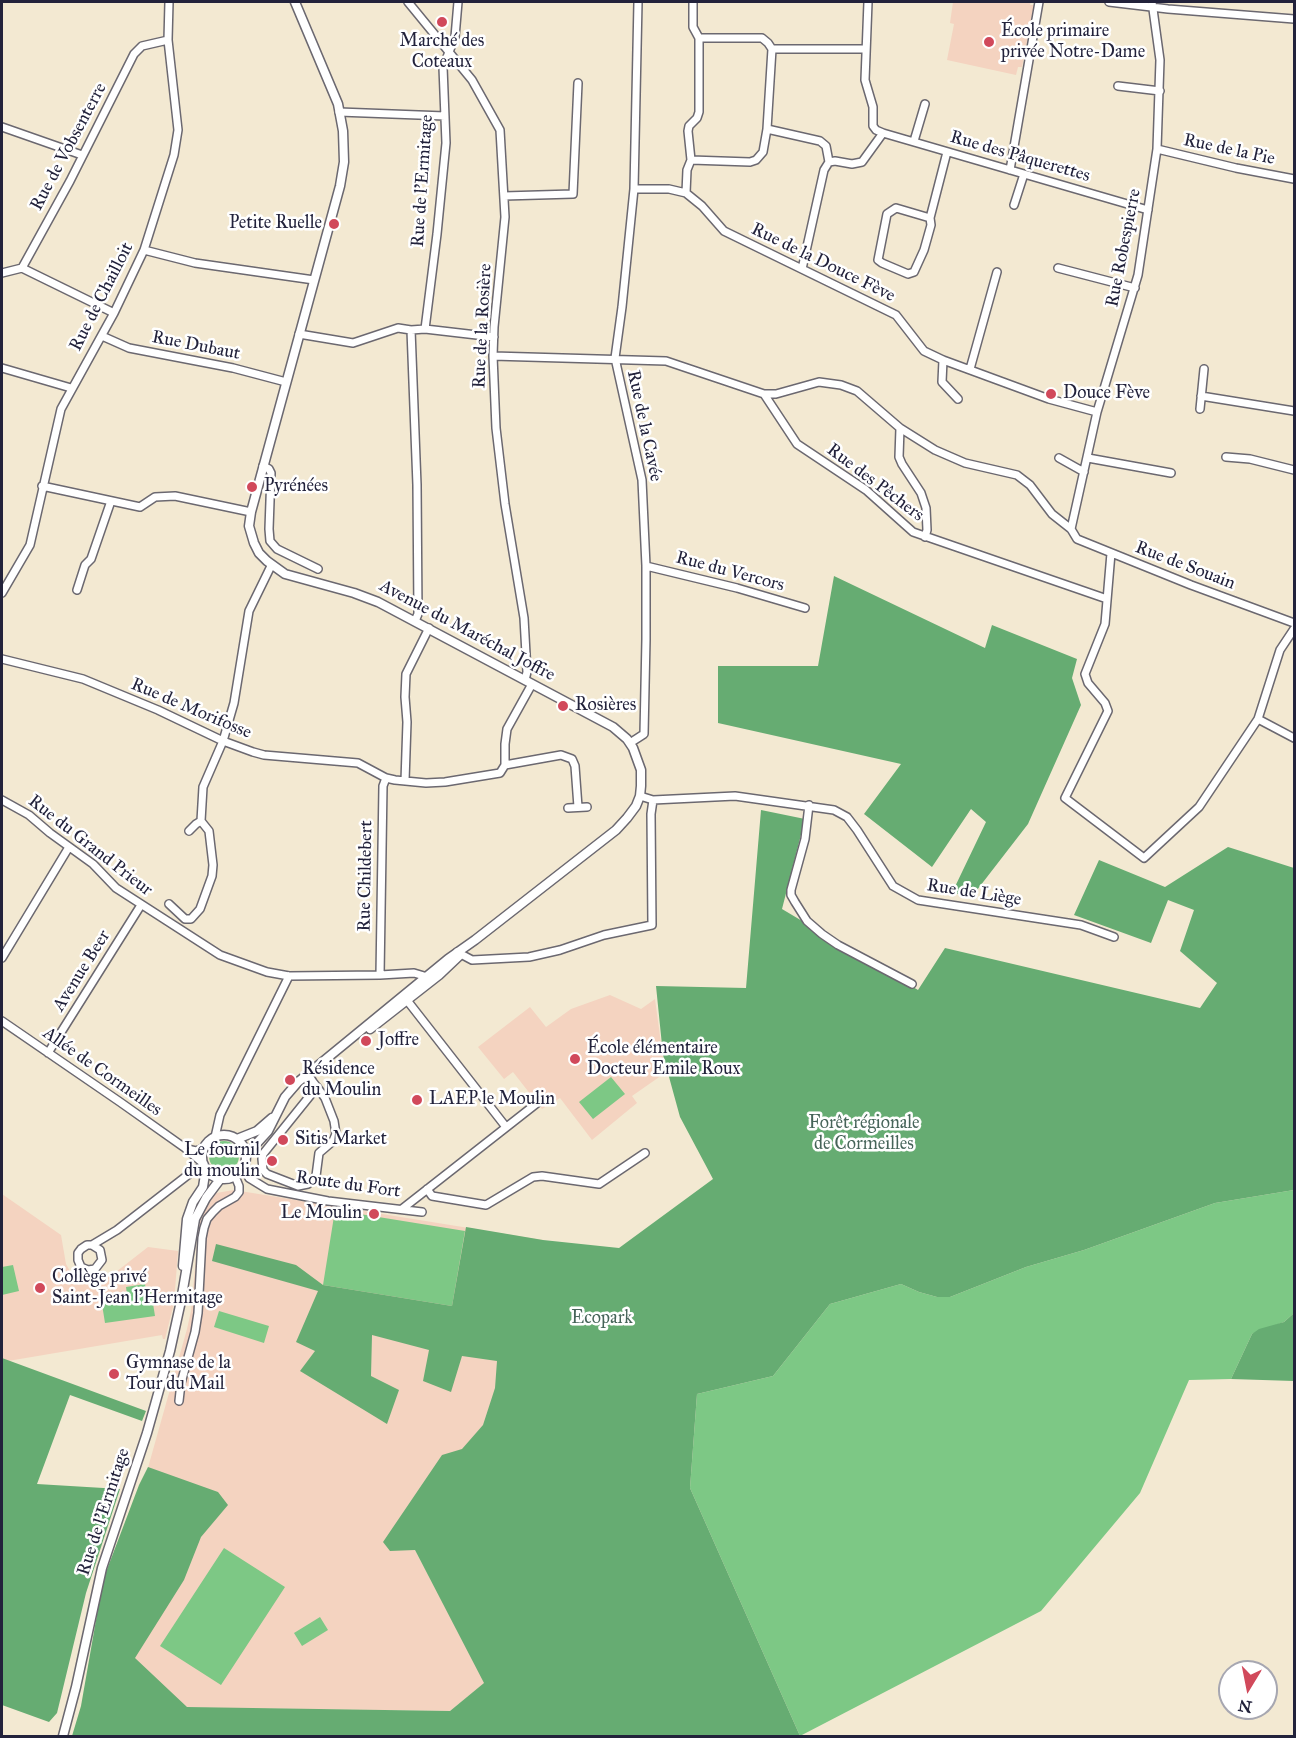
<!DOCTYPE html>
<meta charset="utf-8">
<style>
body{margin:0}
#map{position:relative;width:1296px;height:1738px;overflow:hidden;background:#f3e9d2;font-family:"IM FELL Great Primer",serif}
canvas{display:block}
.frame{position:absolute;inset:0;border:3px solid #22223b;pointer-events:none}
.north{position:absolute;left:1218px;top:1660px;width:60px;height:60px;box-sizing:border-box;background:#fff;border:2px solid #a7a7b1;border-radius:50%;rotate:190deg;font-size:16px;font-weight:700;line-height:24px;text-align:center;color:#22223b}
.north::after{content:'';display:block;margin:auto;width:21px;height:27px;background:#d1495b;clip-path:polygon(50% 0,100% 100%,50% 72%,0 100%)}
</style>
<div id="map">
<canvas width="1296" height="1738"></canvas>
<div class="frame"></div>
<div class="north">N</div>
</div>
<script>
const c = document.querySelector('canvas').getContext('2d');
c.lineJoin = 'round';
function paint(path, color) { c.fillStyle = color; c.fill(path, 'evenodd'); }
const poly = rows => new Path2D(rows.map(r => 'M' + r).join(''));
function stroke(path, color, width, dash) { c.strokeStyle = color; c.lineWidth = width; c.lineCap = dash ? 'butt' : 'round'; c.setLineDash(dash || []); c.stroke(path); }
function write(font, color, halo, rows, align = 'center') {
  c.font = font + ' "IM FELL Great Primer",serif'; c.lineWidth = 5; c.setLineDash([]); c.textBaseline = 'middle'; c.strokeStyle = halo; c.fillStyle = color; for (const [text, x, y, turn = 0] of rows) {
    c.save(); c.translate(x, y); c.rotate((+turn || 0) * Math.PI / 180); c.textAlign = isNaN(turn) ? turn : align; if (halo) c.strokeText(text, 0, 0); c.fillText(text, 0, 0); c.restore();
  }
}
paint(poly([
 [953,2,1031,2,1030,5,1034,5,1022,67,1018,67,1016,75,947,60,954,24,950,23],
 [610,995,641,1009,655,999,665,1073,632,1096,637,1103,592,1140,560,1098,542,1109,513,1072,504,1079,478,1047,530,1007,546,1027,571,1009],
 [234,1190,543,1240,522,1388,415,1550,485,1683,450,1711,81,1706,187,1329,191,1311,199,1224,206,1208,216,1193],
 [2,1194,61,1235,66,1264,71,1273,76,1278,84,1281,91,1281,112,1275,148,1247,178,1251,174,1303,165,1339,163,1339,162,1335,8,1361,2,1358]
]), '#f4d3c0');
paint(poly([
 [611,1077,625,1094,593,1119,579,1102],
 '209 1156a15 15 0 1 1 30 0a15 15 0 1 1-30 0Z',
 [1294,1190,1294,1313,1284,1322,1252,1334,1231,1379,1189,1380,1140,1493,1041,1611,800,1736,690,1488,697,1394,773,1376,830,1304,901,1284,919,1292,937,1297,950,1297,1026,1267,1084,1250,1215,1203],
 [335,1210,465,1231,452,1306,323,1285],
 [13,1265,19,1291,2,1295,2,1267],
 [145,1284,146,1291,151,1291,155,1316,105,1323,101,1298,127,1294,126,1287],
 [219,1311,269,1326,264,1343,214,1327],
 [224,1548,285,1587,221,1685,160,1646],
 [320,1617,328,1630,302,1646,294,1633]
]), '#7dc885');
paint(poly([
 [834,576,985,648,992,625,1077,659,1072,678,1081,705,1028,824,977,890,951,895,986,822,971,809,932,867,864,814,901,764,718,723,718,666,818,666],
 [761,810,805,819,782,909,918,990,945,948,1200,1008,1217,983,1180,951,1194,910,1168,900,1151,943,1074,915,1099,860,1165,887,1228,847,1294,868,1294,1190,1215,1203,1084,1250,1026,1267,950,1297,937,1297,919,1292,901,1284,830,1304,773,1376,697,1394,690,1488,800,1736,72,1736,81,1706,103,1580,139,1485,148,1467,218,1492,228,1505,201,1537,184,1580,135,1658,187,1707,450,1711,484,1683,415,1550,390,1551,383,1542,442,1455,462,1449,483,1425,495,1388,497,1361,462,1356,451,1392,423,1381,429,1350,372,1335,371,1376,399,1390,387,1424,300,1371,315,1351,296,1342,318,1291,212,1261,216,1244,296,1265,323,1285,452,1306,466,1227,543,1240,619,1248,713,1179,680,1117,663,1055,656,986,746,988],
 [1294,1313,1294,1381,1231,1379,1252,1334,1259,1329,1284,1322],
 [2,1358,146,1411,142,1421,70,1395,37,1484,120,1489,86,1593,57,1713,49,1722,2,1705]
]), '#66ac72');
const minor = poly([
 [408,2,472,80,500,130,505,217,494,327,493,356,496,428,505,504,524,618,527,672,525,680],
 [1109,2,1168,9,1294,19],
 [699,38,762,38,768,43,772,49,865,49],
 [1118,86,1160,91],
 [339,112,445,116],
 [2,127,82,155],
 [767,129,772,49],
 [883,133,1148,210],
 [914,141,925,104],
 [1157,149,1236,168,1294,179],
 [691,160,750,162,756,160,763,152,767,129,820,141,826,146,829,162],
 [1010,170,1039,2],
 [634,189,669,189,686,193,702,206,724,231,896,315,924,351,943,360,1049,399,1097,412],
 [686,193,687,170,691,160,688,131,689,126,697,118,699,112,699,38,693,27,693,2],
 [504,196,573,194,578,83],
 [1014,205,1024,174],
 [930,218,896,208,887,214,878,260,882,263,908,274,914,272,924,250,931,225,930,218,947,152],
 [144,250,195,263,314,280],
 [22,268,114,313],
 [1058,268,1135,288],
 [802,269,824,170,829,162,835,161,852,164,862,162,883,133,876,130,873,126,873,107,865,80,868,2],
 [2,273,22,268,70,181,134,54,142,46,168,40],
 [425,329,437,234,446,143,443,67,455,37,458,2],
 [411,330,417,485,418,614,415,621],
 [299,334,353,343,398,328,411,330,425,329,494,337],
 [102,336,129,348,233,368,286,382],
 [493,356,666,361,764,394,797,444,866,490,913,532,1107,599],
 [943,360,942,382,958,399],
 [2,368,71,388],
 [970,369,997,272],
 [764,394,776,394,819,382,841,385,857,391,900,428,935,450,965,463,1017,475,1030,485,1052,514,1071,529,1077,539,1191,585,1294,623],
 [1201,396,1294,411],
 [1200,409,1204,369],
 [900,428,899,457,902,464,921,493,926,508,927,530,925,537],
 [1226,457,1250,459,1294,470],
 [1059,458,1084,472],
 [1088,458,1171,473],
 [263,466,269,469,271,473,269,529,270,541,277,549,318,569],
 [42,486,140,507,155,497,175,496,251,512],
 [1071,529,1097,412,1138,275,1157,149,1160,60,1152,2],
 [1111,553,1105,624,1085,674,1088,683,1105,703,1108,711,1065,798,1144,858,1199,807,1258,719,1280,650,1294,629],
 [646,566,737,588,805,608],
 [77,590,85,565,91,559,111,501],
 [2,593,30,545,61,409,114,313,144,250,174,155,178,130,168,40,169,2],
 [2,659,83,679,158,710,223,741,253,752,264,755,358,763,386,778,395,780,426,783,445,782,500,773,505,765,505,744,507,729,532,684],
 [1258,719,1294,738],
 [630,743,644,734,646,639,646,566,642,480,615,358,622,307,634,189,638,2],
 [505,765,561,755,572,759,575,766,578,807],
 [405,781,407,722,405,697,406,674,429,628],
 [2,800,29,815,50,833,93,864,116,888,220,955,267,972,289,976,380,975,414,973,424,976,430,980],
 [653,800,735,796,834,810,847,817,857,830,893,886,918,900,1081,925,1114,937],
 [809,805,805,839,791,890,791,895,795,902,807,921,822,934,838,945,912,984],
 [568,808,587,807],
 [189,831,196,824,201,821],
 [169,904,185,919,191,919,200,909,212,876,213,865,209,831,201,821,203,787,223,741,234,703,249,611,271,566],
 [457,952,472,960,529,957,560,950,604,935,652,925,651,814,653,800,640,796],
 [2,958,69,847],
 [380,975,383,786,386,778],
 [406,996,406,999,506,1127],
 [2,1021,120,1102,185,1148,204,1164],
 [48,1053,141,905],
 [308,1074,313,1082,317,1087,325,1098,334,1121,336,1134,333,1141,319,1153,316,1176,308,1184,298,1186,267,1174,263,1170,262,1159,263,1154,317,1087],
 [215,1137,220,1115,289,976],
 [187,1149,196,1151,204,1148],
 [244,1166,249,1178,267,1189,328,1201,422,1212],
 [427,1189,432,1196,486,1205,533,1177,542,1176,599,1184,645,1153],
 [402,1209,541,1100],
 [92,1245,100,1250,102,1260,95,1269,88,1270,81,1267,78,1260,78,1253,81,1249,87,1245,92,1245,117,1230,193,1171,204,1166],
 [179,1401,181,1383,195,1332,198,1313,202,1238,204,1228,207,1219,213,1212,219,1206,235,1197,239,1192,239,1186,235,1176]
]);
const tertiary = poly([
 [370,1029,439,975,459,956],
 '202 1157a22 22 0 1 1 44 0a22 22 0 1 1-44 0Z',
 [237,1139,257,1131,272,1118],
 [246,1155,268,1131,285,1097,298,1082,448,959,475,940,616,830,627,818,636,806,640,796,641,786,641,770,633,748,627,739,613,727,378,602,354,593,285,574,267,561,259,553,254,543,249,526,251,512,340,186,344,162,343,131,338,104,295,2],
 [183,1266,187,1219,193,1202,203,1187,206,1168],
 [63,1736,76,1687,102,1568,147,1433,170,1351,181,1301,195,1219,206,1198,221,1178]
]);
stroke(minor, '#6b6870', 10);
stroke(tertiary, '#6b6870', 11);
stroke(minor, '#fff', 7);
stroke(tertiary, '#fff', 8);
for (const [x, y, r, color] of [
 [442,22,6,"#d1495b"],
 [989,42,6,"#d1495b"],
 [334,224,6,"#d1495b"],
 [1051,394,6,"#d1495b"],
 [252,487,6,"#d1495b"],
 [563,706,6,"#d1495b"],
 [366,1041,6,"#d1495b"],
 [575,1059,6,"#d1495b"],
 [290,1080,6,"#d1495b"],
 [417,1100,6,"#d1495b"],
 [283,1140,6,"#d1495b"],
 [272,1161,6,"#d1495b"],
 [374,1214,6,"#d1495b"],
 [40,1288,6,"#d1495b"],
 [114,1374,6,"#d1495b"]
]) { const dot = new Path2D(); dot.arc(x, y, r, 0, 2 * Math.PI); c.fillStyle = color; c.fill(dot); stroke(dot, '#fff', 2); }
write('18px', '#22223b', '#fff', [
 ["École primaire",1001,32],
 ["privée Notre-Dame",1001,53],
 ["Marché des",442,42,"center"],
 ["Coteaux",442,63,"center"],
 ["Petite Ruelle",322,224,"right"],
 ["Douce Fève",1063,394],
 ["Pyrénées",264,487],
 ["Rosières",575,706],
 ["Joffre",378,1041],
 ["École élémentaire",587,1049],
 ["Docteur Emile Roux",587,1070],
 ["Résidence",302,1070],
 ["du Moulin",302,1091],
 ["LAEP le Moulin",429,1100],
 ["Sitis Market",295,1140],
 ["Le fournil",260,1151,"right"],
 ["du moulin",260,1172,"right"],
 ["Le Moulin",362,1214,"right"],
 ["Collège privé",52,1278],
 ["Saint-Jean l'Hermitage",52,1299],
 ["Gymnase de la",126,1364],
 ["Tour du Mail",126,1385]
], 'left');
write('18px', '#22223b', '#fff', [
 ["Rue de Vobsenterre",69,147,-62],
 ["Rue de la Pie",1229,150,12],
 ["Rue des Pâquerettes",1020,157,16],
 ["Rue de l'Ermitage",423,181,-86],
 ["Rue Robespierre",1124,248,-79],
 ["Rue de la Douce Fève",823,263,26],
 ["Rue de Chailloit",102,297,-63],
 ["Rue de la Rosière",483,326,-87],
 ["Rue Dubaut",196,346,11],
 ["Rue de la Cavée",644,426,78],
 ["Rue des Pêchers",875,483,37],
 ["Rue de Souain",1185,566,21],
 ["Rue du Vercors",730,572,15],
 ["Avenue du Maréchal Joffre",467,631,28],
 ["Rue de Morifosse",191,709,23],
 ["Rue du Grand Prieur",90,846,38],
 ["Rue Childebert",366,876,-89],
 ["Rue de Liège",974,893,9],
 ["Avenue Beer",82,971,-58],
 ["Allée de Cormeilles",102,1072,35],
 ["Route du Fort",348,1185,8],
 ["Rue de l'Ermitage",104,1512,-72]
]);
write('18px', '#466459', '#fff', [
 ["Forêt régionale",864,1124],
 ["de Cormeilles",864,1145],
 ["Ecopark",602,1319]
]);
</script>
